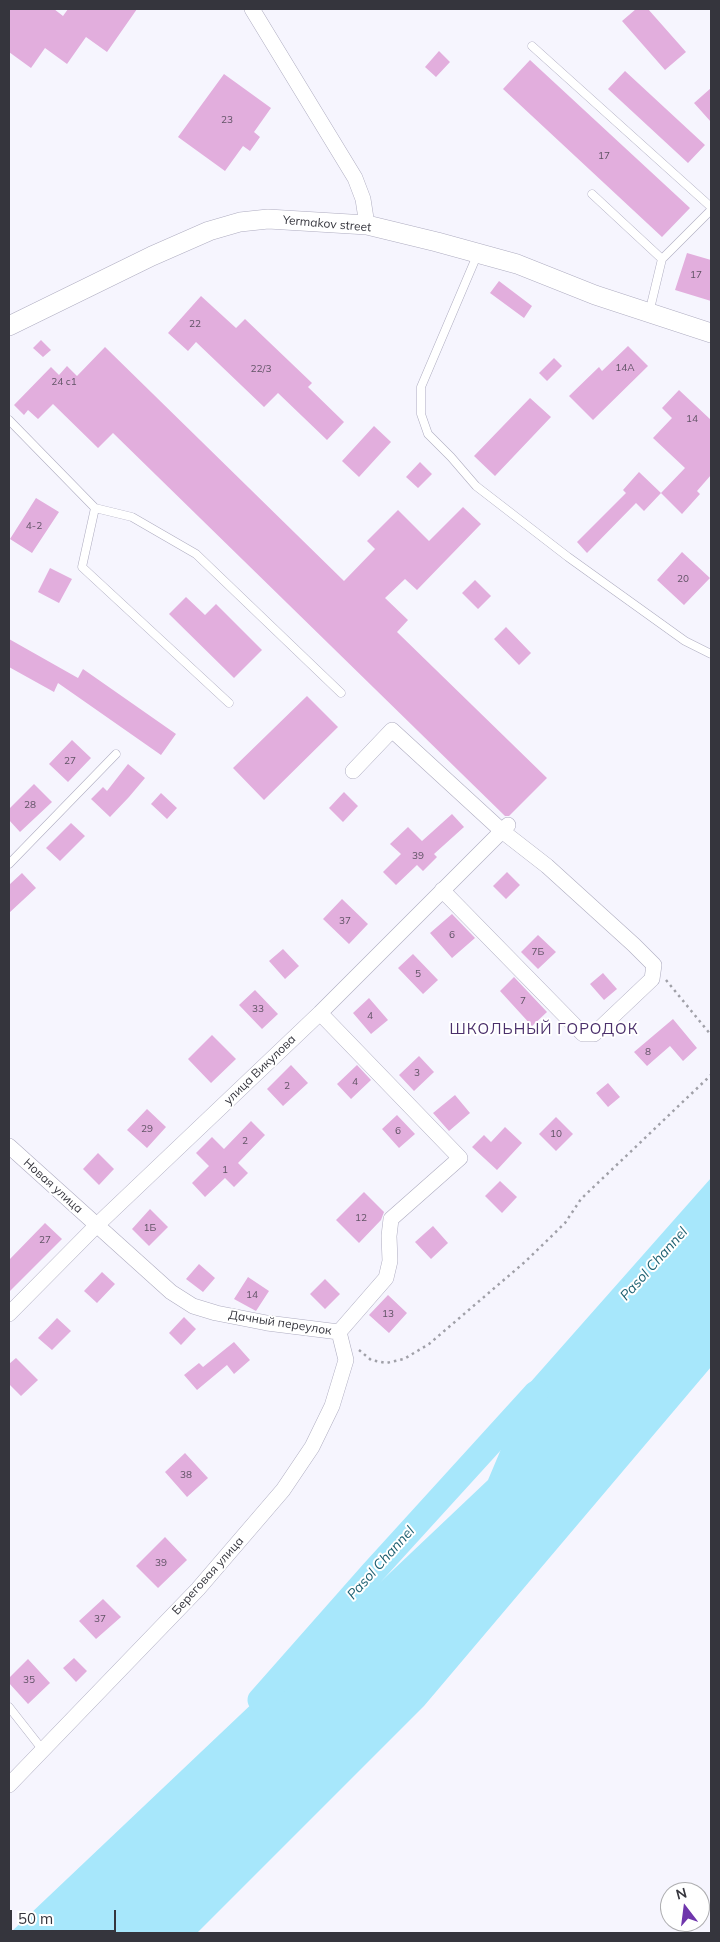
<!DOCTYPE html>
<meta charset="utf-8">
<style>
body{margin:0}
#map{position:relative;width:720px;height:1942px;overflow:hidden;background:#f6f5fe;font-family:Mulish,sans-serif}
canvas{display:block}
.frame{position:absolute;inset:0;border:10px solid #35353d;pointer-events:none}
.north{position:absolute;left:660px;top:1882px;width:50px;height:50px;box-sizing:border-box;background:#fff;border:1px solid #aeaeb1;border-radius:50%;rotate:345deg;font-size:14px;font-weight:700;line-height:20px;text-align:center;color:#35353d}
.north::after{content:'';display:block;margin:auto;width:18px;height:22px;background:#6f36ac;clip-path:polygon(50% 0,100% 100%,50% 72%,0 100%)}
.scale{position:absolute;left:10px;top:1910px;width:106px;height:22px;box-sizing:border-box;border:2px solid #35353d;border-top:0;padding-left:6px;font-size:15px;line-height:18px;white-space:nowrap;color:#35353d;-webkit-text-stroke:4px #fff;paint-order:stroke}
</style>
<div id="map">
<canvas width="720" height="1942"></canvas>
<div class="frame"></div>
<div class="north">N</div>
<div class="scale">50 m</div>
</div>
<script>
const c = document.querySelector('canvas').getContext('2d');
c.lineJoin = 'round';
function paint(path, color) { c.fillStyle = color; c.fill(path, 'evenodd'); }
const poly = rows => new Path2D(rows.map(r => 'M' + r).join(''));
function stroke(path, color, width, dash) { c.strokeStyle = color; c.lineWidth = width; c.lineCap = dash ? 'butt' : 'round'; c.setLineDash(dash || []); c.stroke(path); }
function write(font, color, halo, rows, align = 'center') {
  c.font = font + ' Mulish,sans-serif'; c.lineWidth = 4; c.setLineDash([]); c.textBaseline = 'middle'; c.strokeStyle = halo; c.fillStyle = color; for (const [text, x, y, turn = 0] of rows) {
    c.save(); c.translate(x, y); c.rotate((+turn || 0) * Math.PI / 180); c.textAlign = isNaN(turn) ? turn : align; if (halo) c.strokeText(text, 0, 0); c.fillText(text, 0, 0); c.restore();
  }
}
paint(poly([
 [711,1178,711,1367,424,1706,197,1933,10,1933,488,1480,528,1385]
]), '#a7e7fb');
stroke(poly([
 [260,1700,373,1572,536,1393]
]), '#a7e7fb', 25);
paint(poly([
 [9,9,54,9,63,16,68,9,137,9,107,52,86,37,67,64,45,48,31,68,9,52],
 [636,9,648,9,686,52,665,70,622,21],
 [439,51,450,62,436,77,425,67],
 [530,60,690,208,662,237,503,89],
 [625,71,705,145,688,163,608,89],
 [224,74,271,108,254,132,260,137,250,151,243,146,225,171,178,137],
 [711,88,711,122,694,103],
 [687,253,711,260,711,301,675,290],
 [499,281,532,306,524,318,490,293],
 [201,296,236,328,245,319,312,383,308,387,344,422,327,440,278,393,264,407,196,342,188,351,168,333],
 [41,340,51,350,43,357,33,348],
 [628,346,648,366,593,420,569,396,599,367,602,371],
 [105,347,344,581,375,549,367,541,398,510,429,541,463,507,481,524,417,590,405,579,385,598,408,620,397,632,547,778,509,816,505,816,113,433,98,448,53,404,38,419,28,410,24,415,14,405,51,367,59,375,67,366,77,376],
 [554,358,562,366,547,381,539,373],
 [679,390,711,420,711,475,697,491,700,494,682,514,661,493,685,468,653,438,672,418,662,408],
 [530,398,551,417,495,476,474,456],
 [374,426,391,442,359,477,342,461],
 [420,462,432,474,418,488,406,477],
 [639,472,661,493,644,511,636,503,587,553,577,542,626,493,623,490],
 [36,498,59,512,32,553,10,539],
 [682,552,710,578,684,605,657,580],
 [50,568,72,579,59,603,38,592],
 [475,580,491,596,478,609,462,593],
 [186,597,205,615,216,604,262,650,234,678,169,614],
 [506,627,531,653,519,665,494,639],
 [9,639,78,678,83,669,176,734,161,755,58,683,54,692,9,667],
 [307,696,338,727,264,800,233,768],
 [72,740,91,758,68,782,49,764],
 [128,764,145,778,129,797,110,817,91,799,103,787,107,791],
 [34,784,52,802,20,832,9,820,9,809],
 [344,792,358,806,343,822,329,808],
 [161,793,177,808,167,819,151,804],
 [452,814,464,827,434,854,437,857,423,871,417,865,396,885,383,872,401,854,390,844,408,827,422,841],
 [71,823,85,836,60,861,46,848],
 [507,872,520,885,506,899,493,886],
 [22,873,36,888,9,913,9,885],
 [342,899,368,924,349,944,323,919],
 [452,914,475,938,452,958,430,933],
 [538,935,556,952,538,969,521,952],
 [283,949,299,966,285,979,269,961],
 [413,954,438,980,423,994,398,968],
 [603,973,617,989,604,1000,590,984],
 [514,977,547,1012,532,1026,500,991],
 [255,990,278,1014,262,1029,239,1005],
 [369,998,388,1020,371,1034,353,1013],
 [673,1019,697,1048,683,1061,670,1046,647,1066,634,1052],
 [212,1035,236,1059,211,1083,188,1059],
 [419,1056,434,1072,414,1091,399,1075],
 [291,1065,308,1083,283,1106,267,1089],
 [357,1065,371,1080,351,1099,337,1084],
 [608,1083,620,1097,608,1107,596,1093],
 [455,1095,470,1113,449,1131,433,1113],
 [147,1109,166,1127,147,1148,127,1130],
 [397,1115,415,1134,399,1148,382,1129],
 [556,1117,573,1134,556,1151,539,1134],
 [251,1121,265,1135,238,1163,248,1173,234,1187,225,1178,205,1197,192,1183,209,1166,196,1153,212,1137,224,1149],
 [505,1127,522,1143,497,1170,472,1147,484,1135,491,1142],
 [98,1153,114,1169,99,1185,83,1169],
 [500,1181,517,1197,502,1213,485,1196],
 [364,1192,384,1212,381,1220,359,1243,336,1220],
 [150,1209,168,1227,149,1246,132,1229],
 [45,1223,62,1239,9,1292,9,1260],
 [433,1226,448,1243,431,1259,415,1242],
 [199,1264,215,1278,203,1292,186,1279],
 [102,1272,115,1284,97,1303,84,1291],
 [248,1277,269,1291,256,1311,234,1299],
 [325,1279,340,1294,325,1309,310,1294],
 [388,1295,407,1313,389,1333,369,1315],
 [184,1317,196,1329,181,1345,169,1333],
 [57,1318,71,1331,52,1350,38,1338],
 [234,1342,250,1360,234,1374,227,1365,197,1390,184,1375,199,1363,203,1367],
 [16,1358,38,1380,21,1396,9,1384,9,1364],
 [185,1453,208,1478,187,1497,165,1472],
 [165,1537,187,1560,158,1588,136,1566],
 [103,1599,121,1617,96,1639,79,1621],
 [74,1658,87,1671,76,1682,63,1668],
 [28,1659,50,1683,28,1704,9,1683,9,1678]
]), '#e2aedd');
const service = poly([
 [532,46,711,207],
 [592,194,662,259],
 [478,253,421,387,421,414,428,434,451,457,476,486,568,557,685,641,711,654],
 [649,313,662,259,711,210],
 [9,420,95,508,132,517,196,554,341,693],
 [95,508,82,567,229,703],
 [9,864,116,754],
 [9,1707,42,1749]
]);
const minor = poly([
 [252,9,355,178,363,199,367,225],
 [353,771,392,730,502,831,547,866,634,945,654,965,652,979,594,1034,583,1034,442,890],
 [9,1146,171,1292,193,1306,216,1313,267,1323,339,1332,386,1278,390,1261,389,1236,391,1219,460,1158,320,1013],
 [9,1314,97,1225,320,1013,508,825],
 [9,1785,198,1589,283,1490,312,1447,332,1406,346,1360,339,1332]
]);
const tertiary = poly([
 [9,326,152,256,209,231,240,222,268,219,367,225,437,242,517,264,595,295,711,333]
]);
stroke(service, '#aeacc0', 9);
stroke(minor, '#aeacc0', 16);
stroke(tertiary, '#aeacc0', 20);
stroke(poly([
 [666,980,711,1035],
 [359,1350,371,1360,386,1363,404,1359,429,1344,526,1261,565,1223,581,1199,711,1075]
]), '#a0a0a8', 2.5, [2.5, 4]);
stroke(service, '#fff', 8);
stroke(minor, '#fff', 15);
stroke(tertiary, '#fff', 19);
write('10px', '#605365', null, [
 ["23",227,120],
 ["17",604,156],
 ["17",696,275],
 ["22",195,324],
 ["14А",625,368],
 ["22/3",261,369],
 ["24 с1",64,382],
 ["14",692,419],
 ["4-2",34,526],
 ["20",683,579],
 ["27",70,761],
 ["28",30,805],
 ["39",418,856],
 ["37",345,921],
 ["6",452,935],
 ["7Б",538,952],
 ["5",418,974],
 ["7",523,1001],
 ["33",258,1009],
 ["4",370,1016],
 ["8",648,1052],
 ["3",417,1073],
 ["4",355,1082],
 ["2",287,1086],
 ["29",147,1129],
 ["6",398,1131],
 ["10",556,1134],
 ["2",245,1141],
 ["1",225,1170],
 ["12",361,1218],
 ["1Б",150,1228],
 ["27",45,1240],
 ["14",252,1295],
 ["13",388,1314],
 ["38",186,1475],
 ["39",161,1563],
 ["37",100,1619],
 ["35",29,1680]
]);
write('12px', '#35353d', '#fff', [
 ["Yermakov street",327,224,5],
 ["улица Викулова",260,1070,-44],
 ["Новая улица",53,1186,42],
 ["Дачный переулок",280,1323,9],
 ["Береговая улица",208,1576,-48]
]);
write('italic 14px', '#1d6071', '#fff', [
 ["Pasol Channel",654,1264,-48],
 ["Pasol Channel",381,1563,-48]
]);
c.letterSpacing = '1px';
write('15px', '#4b306b', '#fff', [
 ["ШКОЛЬНЫЙ ГОРОДОК",544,1029]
]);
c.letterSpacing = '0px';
</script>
